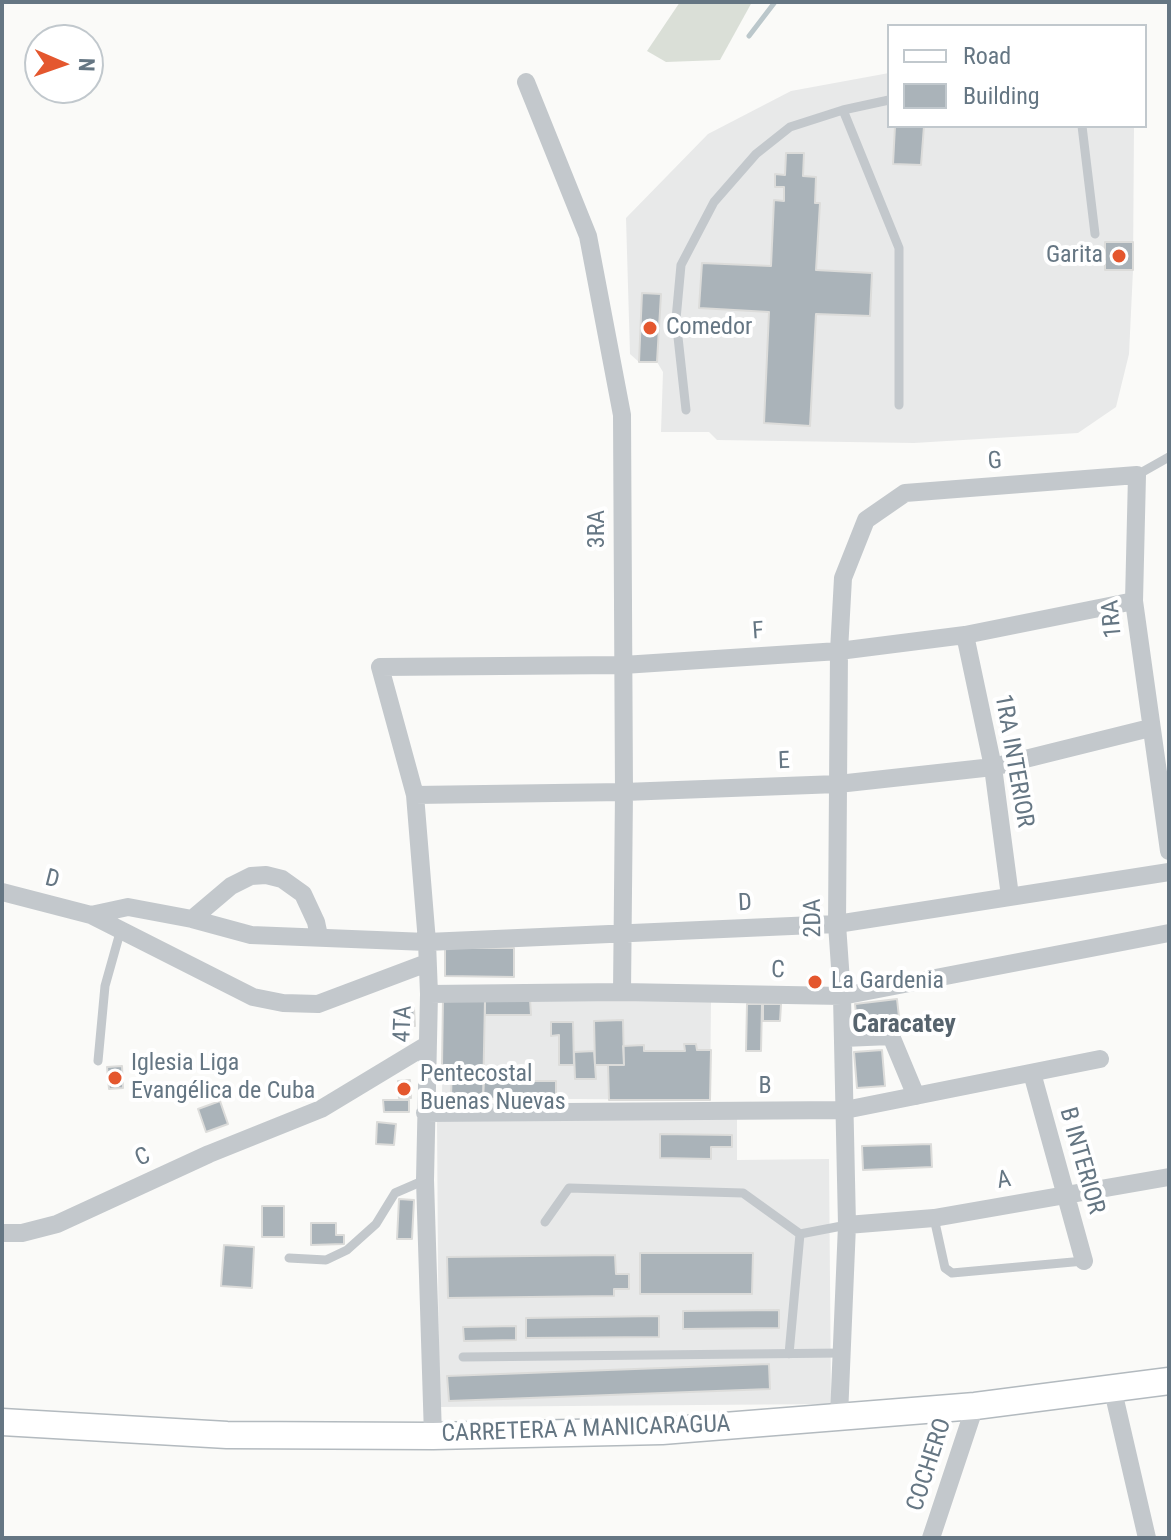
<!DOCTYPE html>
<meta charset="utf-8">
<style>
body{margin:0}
#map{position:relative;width:1171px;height:1540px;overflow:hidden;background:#fafaf8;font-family:"Roboto Condensed",sans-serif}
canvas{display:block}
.frame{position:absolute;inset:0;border:4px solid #657683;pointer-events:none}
.legend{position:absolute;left:887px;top:24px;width:260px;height:104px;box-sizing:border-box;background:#fff;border:2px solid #c1c8cd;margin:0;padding:10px 14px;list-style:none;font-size:24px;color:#657683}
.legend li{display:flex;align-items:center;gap:16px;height:40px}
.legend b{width:40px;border:2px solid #c1c8cd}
.north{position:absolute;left:24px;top:24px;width:80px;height:80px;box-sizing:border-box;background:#fff;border:2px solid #c1c8cd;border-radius:50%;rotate:92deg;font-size:22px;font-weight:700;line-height:32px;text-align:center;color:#657683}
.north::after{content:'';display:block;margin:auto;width:28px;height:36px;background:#e4572e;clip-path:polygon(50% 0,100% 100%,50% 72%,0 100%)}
</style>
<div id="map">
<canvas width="1171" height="1540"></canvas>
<div class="frame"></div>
<ul class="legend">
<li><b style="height:10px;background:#fff"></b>Road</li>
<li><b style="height:22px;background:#aab3b9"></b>Building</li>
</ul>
<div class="north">N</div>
</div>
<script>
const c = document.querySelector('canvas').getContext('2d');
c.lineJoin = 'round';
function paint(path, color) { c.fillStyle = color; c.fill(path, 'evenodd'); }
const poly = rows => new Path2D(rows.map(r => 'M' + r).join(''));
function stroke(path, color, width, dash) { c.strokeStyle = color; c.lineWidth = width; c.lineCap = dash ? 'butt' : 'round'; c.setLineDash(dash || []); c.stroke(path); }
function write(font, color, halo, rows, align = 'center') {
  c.font = font + ' "Roboto Condensed",sans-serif'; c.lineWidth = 8; c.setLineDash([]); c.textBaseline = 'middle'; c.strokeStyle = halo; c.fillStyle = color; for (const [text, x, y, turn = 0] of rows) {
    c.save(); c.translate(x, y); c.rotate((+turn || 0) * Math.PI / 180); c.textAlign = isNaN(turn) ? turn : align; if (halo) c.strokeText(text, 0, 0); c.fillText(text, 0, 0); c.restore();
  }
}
paint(poly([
 [889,73,889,126,1134,126,1133,270,1129,354,1116,407,1078,433,914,443,717,440,709,432,661,432,663,372,657,362,639,362,630,354,626,218,708,134,791,91],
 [443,999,711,1001,710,1100,442,1098],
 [737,1118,737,1160,829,1159,831,1404,439,1407,437,1120]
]), '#e8e9e9');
paint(poly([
 [680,2,752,2,720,60,666,62,647,51]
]), '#dadfd7');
stroke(poly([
 [749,36,775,2]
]), '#bbc7cb', 5);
const building = poly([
 [895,126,924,126,921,165,893,164,895,126],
 [786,153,804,153,803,176,816,177,815,203,820,203,816,270,872,273,870,316,816,314,810,426,764,423,769,312,699,308,702,263,771,266,774,200,784,201,784,187,775,187,775,174,785,175,786,153],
 [1105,242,1133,242,1133,270,1105,270,1105,242],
 [642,293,661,294,657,362,639,362,642,293],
 [445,948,514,948,514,977,445,976,445,948],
 [443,999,485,999,483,1099,451,1098,452,1065,442,1065,443,999],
 [485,999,530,999,531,1015,485,1015,485,999],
 [897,999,899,1017,857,1023,855,1004,897,999],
 [747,1004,762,1004,761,1051,746,1051,747,1004],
 [763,1004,781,1004,780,1021,763,1021,763,1004],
 [414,1008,415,1026,393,1027,392,1010,414,1008],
 [623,1020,624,1065,595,1065,594,1021,623,1020],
 [551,1022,573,1022,574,1065,559,1065,559,1035,551,1036,551,1022],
 [684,1044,696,1044,697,1050,711,1050,710,1100,609,1100,608,1065,624,1065,623,1046,644,1045,644,1051,685,1051,684,1044],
 [882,1050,885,1086,857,1088,854,1052,882,1050],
 [594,1051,596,1079,575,1079,574,1052,594,1051],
 [122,1066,123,1088,109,1089,107,1067,122,1066],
 [410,1080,411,1098,399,1098,398,1081,410,1080],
 [484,1081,556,1081,556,1099,483,1099,484,1081],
 [383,1100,409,1100,409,1112,384,1112,383,1100],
 [220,1101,228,1124,206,1132,198,1109,220,1101],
 [377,1122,396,1124,394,1145,376,1144,377,1122],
 [660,1134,732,1135,732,1147,711,1147,711,1159,660,1158,660,1134],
 [931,1144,932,1167,863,1170,862,1146,931,1144],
 [399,1199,414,1200,412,1239,397,1239,399,1199],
 [262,1206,284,1206,284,1237,262,1237,262,1206],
 [311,1223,336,1223,336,1235,344,1235,344,1244,311,1245,311,1223],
 [224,1245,254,1247,252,1288,221,1286,224,1245],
 [640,1253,753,1253,752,1294,640,1294,640,1253],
 [615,1255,616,1274,629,1274,629,1289,614,1289,614,1296,448,1298,447,1257,615,1255],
 [779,1310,779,1328,683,1329,683,1311,779,1310],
 [659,1316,659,1337,526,1338,526,1318,659,1316],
 [516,1326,516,1340,464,1341,463,1327,516,1326],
 [769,1364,770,1389,449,1401,447,1376,769,1364]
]);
paint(building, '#aab3b9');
stroke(building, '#dcdcda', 2);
const secondary = poly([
 [2,1422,227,1435,433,1436,662,1431,975,1406,1169,1381]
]);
stroke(secondary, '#b3babf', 29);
stroke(poly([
 [843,110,899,248,899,405],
 [1082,126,1095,234],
 [686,410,676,319,681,265,714,202,756,154,790,127,843,110,889,100],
 [1137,475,1169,457],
 [98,1061,105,986,121,929],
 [934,1218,945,1268,952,1273,1084,1261],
 [545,1222,569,1188,743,1193,800,1234,789,1354],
 [800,1234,847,1225],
 [289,1258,326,1260,347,1250,376,1224,395,1193,425,1180],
 [463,1357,842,1353]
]), '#c3c8cc', 9);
stroke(poly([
 [526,82,588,236,622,415,624,792,622,992],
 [965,635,993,767,1010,896],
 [415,795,624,792,838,784,993,767,1150,728],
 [2,892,91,915,253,997,283,1003,318,1004,427,963],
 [91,915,128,907,192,919,251,935,427,942,837,924,1169,872],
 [192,919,231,886,251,876,266,875,282,879,303,894,316,922,319,936],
 [429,994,622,992,842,996,1169,933],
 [843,1038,891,1036,916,1096],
 [1032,1073,1084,1261],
 [425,1113,845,1110,1100,1059],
 [847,1225,934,1218,1169,1177],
 [2,1233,22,1233,57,1224,209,1154,321,1109,427,1045],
 [1113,1391,1147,1538],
 [839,1416,847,1225,842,996,837,924,839,651,843,578,866,520,905,493,1137,475,1134,601,1169,851],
 [433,1436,425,1180,429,994,427,942,415,795,380,667,623,665,839,651,965,635,1134,601],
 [931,1538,975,1406]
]), '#c3c8cc', 18);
stroke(secondary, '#fff', 26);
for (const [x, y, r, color] of [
 [1119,256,8,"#e4572e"],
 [650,328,8,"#e4572e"],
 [815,982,8,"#e4572e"],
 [115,1078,8,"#e4572e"],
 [404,1089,8,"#e4572e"]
]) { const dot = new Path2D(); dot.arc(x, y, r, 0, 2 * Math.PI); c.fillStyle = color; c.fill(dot); stroke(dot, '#fff', 3); }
write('24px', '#657683', '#fff', [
 ["Garita",1103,256,"right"],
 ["Comedor",666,328],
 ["La Gardenia",831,982],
 ["Iglesia Liga",131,1064],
 ["Evangélica de Cuba",131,1092],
 ["Pentecostal",420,1075],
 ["Buenas Nuevas",420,1103]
], 'left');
write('24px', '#657683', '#fff', [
 ["G",995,462,-4],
 ["3RA",598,529,-90],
 ["1RA",1113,619,-95],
 ["F",758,632,-4],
 ["1RA INTERIOR",1013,761,80],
 ["E",784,762,-2],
 ["D",52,880,14],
 ["D",745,904,-3],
 ["2DA",814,918,-91],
 ["C",778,971,1],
 ["4TA",404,1024,-88],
 ["B",765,1087],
 ["C",143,1158,-24],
 ["B INTERIOR",1081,1161,74],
 ["A",1004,1181,-10],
 ["CARRETERA A MANICARAGUA",586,1430,-2],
 ["COCHERO",930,1465,-72]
]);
write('bold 26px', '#57646e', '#fff', [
 ["Caracatey",904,1025]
]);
</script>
